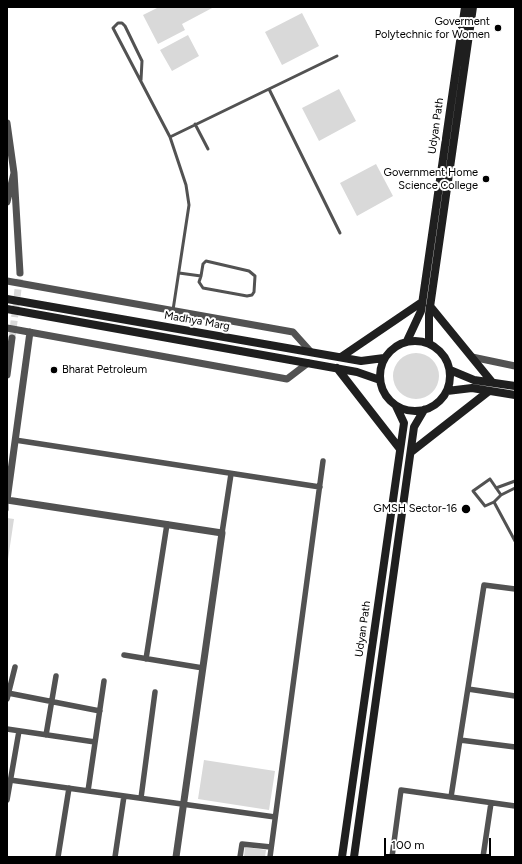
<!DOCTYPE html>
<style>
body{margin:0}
#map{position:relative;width:522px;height:864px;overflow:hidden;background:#fff;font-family:Figtree,sans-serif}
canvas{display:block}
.frame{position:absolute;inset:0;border:8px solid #000;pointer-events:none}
.scale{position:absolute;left:384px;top:838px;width:107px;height:18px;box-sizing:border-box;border:2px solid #000;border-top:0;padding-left:5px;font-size:12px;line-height:14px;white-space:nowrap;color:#000;-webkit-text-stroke:3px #fff;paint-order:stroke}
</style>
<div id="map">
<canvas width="522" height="864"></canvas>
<div class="frame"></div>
<div class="scale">100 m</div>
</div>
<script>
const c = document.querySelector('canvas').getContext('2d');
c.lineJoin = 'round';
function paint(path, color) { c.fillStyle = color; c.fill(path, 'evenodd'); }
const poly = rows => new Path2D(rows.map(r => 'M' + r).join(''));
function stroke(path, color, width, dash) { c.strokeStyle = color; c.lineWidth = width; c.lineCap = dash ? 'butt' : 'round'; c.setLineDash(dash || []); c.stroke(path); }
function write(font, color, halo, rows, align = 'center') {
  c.font = font + ' Figtree,sans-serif'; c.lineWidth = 4; c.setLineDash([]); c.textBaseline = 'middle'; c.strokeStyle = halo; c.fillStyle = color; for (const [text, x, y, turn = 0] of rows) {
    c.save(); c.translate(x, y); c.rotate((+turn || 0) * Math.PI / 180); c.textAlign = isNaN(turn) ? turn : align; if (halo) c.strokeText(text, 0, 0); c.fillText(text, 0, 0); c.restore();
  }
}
paint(poly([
 [159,7,214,7,182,24,185,30,158,44,143,15],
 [302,13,319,46,282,65,265,32],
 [188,35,199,56,172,71,160,50],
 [339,89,356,121,319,141,302,108],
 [376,164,393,196,357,216,340,183],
 '393 376a23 23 0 1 1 46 0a23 23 0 1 1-46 0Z',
 [7,518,14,519,7,566],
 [204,760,275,771,269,810,198,799],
 [245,847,266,850,265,857,244,857]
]), '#d9d9d9');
stroke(poly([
 [12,338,20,273]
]), '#d9d9d9', 7, [7, 3.5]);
stroke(poly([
 [141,80,142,61,125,26,122,23,118,23,113,28,170,137,186,185,189,205,173,310],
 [269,89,340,233],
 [195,124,208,149],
 [170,137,337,56],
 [179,273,201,276,203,264,206,261,249,271,255,276,254,292,252,295,247,296,203,288,199,282,201,276],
 [490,479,501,495,494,502,485,506,473,491,490,479],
 [496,488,515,481],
 [501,495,515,488],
 [494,502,515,541],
 [7,510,7,500]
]), '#525252', 3);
stroke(poly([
 [15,440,320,487],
 [222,533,231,474],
 [124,655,203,668],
 [146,659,167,524],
 [468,689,515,696],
 [8,693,100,711],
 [7,699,15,667],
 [7,729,95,742],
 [46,735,56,676],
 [460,740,515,747],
 [10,780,275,817],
 [88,791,104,681],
 [451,797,484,585,515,589],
 [141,798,155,692],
 [7,800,19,731],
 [58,857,69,788],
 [115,857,124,796],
 [240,857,242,844,271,847],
 [270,857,323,461],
 [392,857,401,790,515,806],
 [483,857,491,803]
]), '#525252', 5.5);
stroke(poly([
 [7,123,14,173,7,202],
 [14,173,20,273],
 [7,281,293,332,311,352],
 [7,328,287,379,308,363],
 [472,357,515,366],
 [7,375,12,338],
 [7,500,222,533,176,857],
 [7,500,30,332]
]), '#525252', 7);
stroke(poly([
 [7,299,361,361,384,358],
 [430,306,492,382],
 [7,309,357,372,380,380],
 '380 376a35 35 0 1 1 70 0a35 35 0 1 1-70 0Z',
 [407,341,421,311,465,7],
 [429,343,429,314,473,7],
 [341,357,422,302],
 [337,368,400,449],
 [450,370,474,380,515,386],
 [447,391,472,388,515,395],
 [411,452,489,391],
 [342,857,404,423,396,406],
 [354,857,414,427,424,410]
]), '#1f1f1f', 8);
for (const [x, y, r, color] of [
 [498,28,4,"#000"],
 [486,179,4,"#000"],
 [54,370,4,"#000"],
 [466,509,5,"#000"]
]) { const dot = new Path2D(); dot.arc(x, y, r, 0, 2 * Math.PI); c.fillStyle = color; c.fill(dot); stroke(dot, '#fff', 1.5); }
write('11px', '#000', '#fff', [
 ["Goverment",490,22],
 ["Polytechnic for Women",490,35],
 ["Government Home",478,173],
 ["Science College",478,186],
 ["Bharat Petroleum",62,370,"left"],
 ["GMSH Sector-16",457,509]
], 'right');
write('11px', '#000', '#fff', [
 ["Udyan Path",436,126,-82],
 ["Madhya Marg",197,321,10],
 ["Udyan Path",363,629,-82]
]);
</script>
